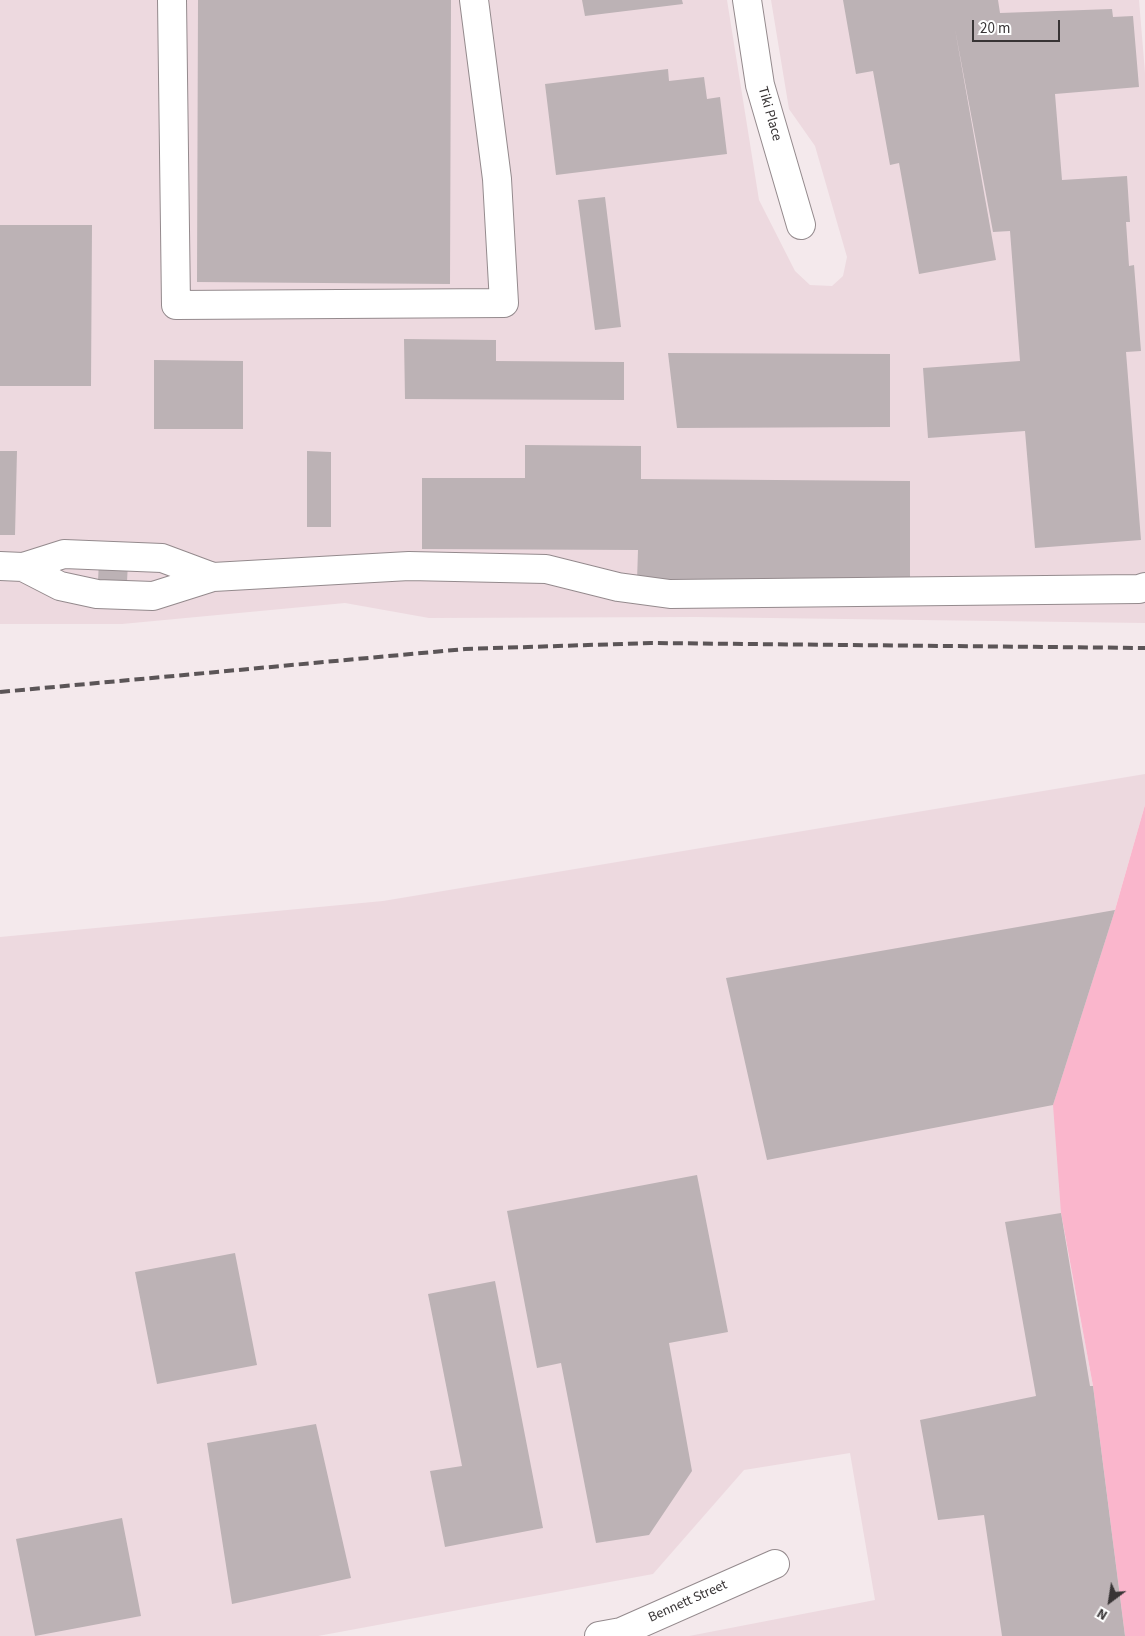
<!DOCTYPE html>
<style>
body{margin:0}
#map{position:relative;width:1145px;height:1636px;overflow:hidden;background:#f4e9ec;font-family:"Source Sans 3",sans-serif}
canvas{display:block}
.north{position:absolute;left:1085px;top:1576px;width:50px;height:50px;-webkit-text-stroke:4px #fff;paint-order:stroke;rotate:211deg;font-size:14px;font-weight:700;line-height:20px;text-align:center;color:#383435}
.north::after{content:'';display:block;margin:auto;width:18px;height:22px;background:#383435;clip-path:polygon(50% 0,100% 100%,50% 72%,0 100%)}
.scale{position:absolute;left:972px;top:20px;width:88px;height:22px;box-sizing:border-box;border:2px solid #383435;border-top:0;padding-left:6px;font-size:15px;line-height:18px;white-space:nowrap;color:#383435;-webkit-text-stroke:4px #fff;paint-order:stroke}
</style>
<div id="map">
<canvas width="1145" height="1636"></canvas>
<div class="north">N</div>
<div class="scale">20 m</div>
</div>
<script>
const c = document.querySelector('canvas').getContext('2d');
c.lineJoin = 'round';
function paint(path, color) { c.fillStyle = color; c.fill(path, 'evenodd'); }
const poly = rows => new Path2D(rows.map(r => 'M' + r).join(''));
function stroke(path, color, width, dash) { c.strokeStyle = color; c.lineWidth = width; c.lineCap = dash ? 'butt' : 'round'; c.setLineDash(dash || []); c.stroke(path); }
function write(font, color, halo, rows, align = 'center') {
  c.font = font + ' "Source Sans 3",sans-serif'; c.lineWidth = 4; c.setLineDash([]); c.textBaseline = 'middle'; c.strokeStyle = halo; c.fillStyle = color; for (const [text, x, y, turn = 0] of rows) {
    c.save(); c.translate(x, y); c.rotate((+turn || 0) * Math.PI / 180); c.textAlign = isNaN(turn) ? turn : align; if (halo) c.strokeText(text, 0, 0); c.fillText(text, 0, 0); c.restore();
  }
}
paint(poly([
 [0,0,727,0,759,200,795,271,810,285,832,286,843,276,847,257,815,146,789,109,771,0,1139,0,1145,73,1145,623,695,617,429,618,345,603,122,624,0,624],
 [1145,774,1145,805,1115,910,1061,1213,1093,1386,1125,1636,689,1636,875,1600,850,1453,744,1470,653,1574,318,1636,0,1636,0,937,383,901]
]), '#edd9df');
paint(poly([
 [1145,805,1145,1636,1125,1636,1093,1386,1061,1213,1053,1105,1115,910]
]), '#fab6cc');
paint(poly([
 [198,0,451,0,450,284,197,282],
 [582,0,682,0,683,4,585,16],
 [843,0,998,0,1000,13,1112,9,1113,17,1133,16,1139,87,1055,94,1062,180,1127,176,1130,222,1126,222,1129,266,1134,265,1141,351,1126,352,1141,540,1035,548,1025,431,928,438,923,368,1020,361,1010,231,993,232,955,29,996,260,919,274,899,163,890,165,873,71,856,74],
 [668,69,669,81,704,77,707,99,720,97,727,154,556,175,545,84],
 [605,197,621,327,595,330,578,200],
 [0,225,92,225,91,386,0,386],
 [404,339,496,340,496,361,624,362,624,400,405,399],
 [668,353,890,354,890,427,677,428],
 [154,360,243,361,243,429,154,429],
 [525,445,641,446,641,479,910,481,910,583,637,581,638,550,422,549,422,478,525,478],
 [0,451,17,451,15,535,0,535],
 [307,451,331,452,331,527,307,527],
 [99,561,128,562,127,582,98,581],
 [1115,910,1053,1105,767,1160,726,978],
 [697,1175,728,1332,669,1343,692,1471,649,1535,596,1543,561,1363,537,1368,507,1211],
 [1061,1213,1090,1386,1093,1386,1125,1636,1002,1636,984,1515,938,1520,920,1420,1036,1396,1005,1222],
 [235,1253,257,1365,157,1384,135,1272],
 [495,1281,543,1528,445,1547,430,1471,462,1466,428,1294],
 [316,1424,351,1578,232,1604,207,1443],
 [122,1518,141,1616,35,1636,16,1539]
]), '#bcb2b5');
const minor = poly([
 [172,0,176,305,504,303,497,179,474,0],
 [747,0,760,85,801,225],
 [0,566,23,567,64,554,162,558,213,577],
 [23,567,60,586,97,594,153,596,213,577,409,566,546,569,618,587,670,594,1139,589,1145,587],
 [599,1636,621,1632,775,1564]
]);
stroke(minor, '#948a8d', 30);
stroke(minor, '#fff', 28);
stroke(poly([
 [0,692,465,649,651,643,1145,648]
]), '#5b5557', 4, [10, 5]);
write('14px', '#383435', '#fff', [
 ["Tiki Place",769,114,74],
 ["Bennett Street",688,1602,-24]
]);
</script>
